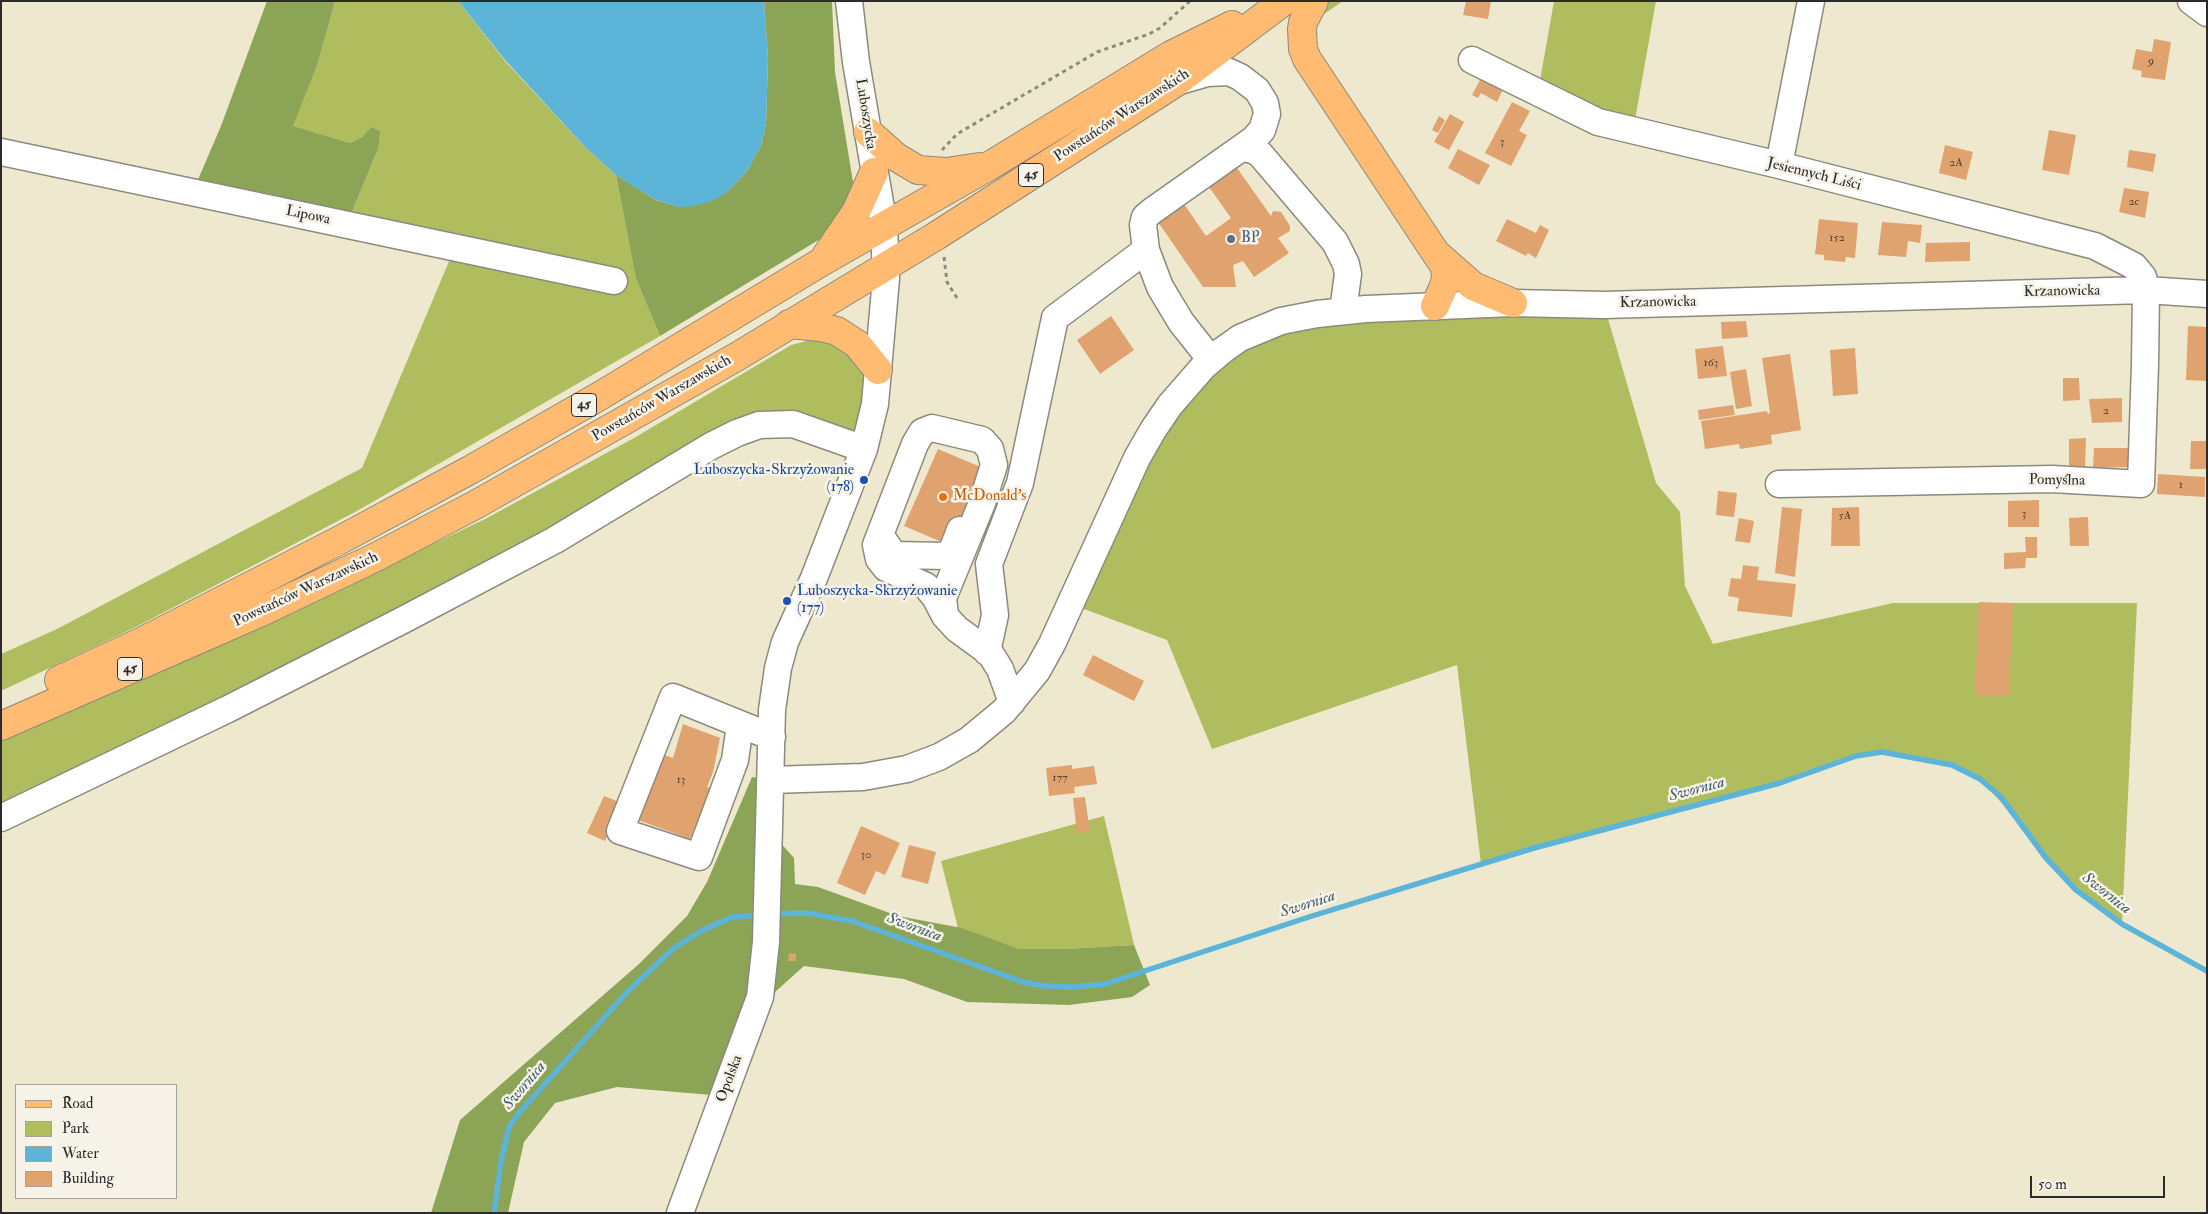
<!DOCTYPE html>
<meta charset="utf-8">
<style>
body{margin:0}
#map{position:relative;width:2208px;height:1214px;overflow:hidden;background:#eee8ce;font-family:"IM FELL Double Pica",serif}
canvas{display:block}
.frame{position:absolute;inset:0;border:2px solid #2b2b2b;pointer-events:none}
.legend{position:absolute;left:15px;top:1084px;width:162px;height:115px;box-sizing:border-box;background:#f7f3e8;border:1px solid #a5a39c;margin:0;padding:6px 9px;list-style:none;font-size:15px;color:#2b2b2b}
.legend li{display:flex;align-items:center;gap:10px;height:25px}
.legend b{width:25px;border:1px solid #a5a39c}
.scale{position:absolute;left:2030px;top:1176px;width:135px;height:22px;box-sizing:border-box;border:2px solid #2b2b2b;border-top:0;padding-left:6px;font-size:15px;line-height:18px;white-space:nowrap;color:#2b2b2b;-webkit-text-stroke:4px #f7f3e8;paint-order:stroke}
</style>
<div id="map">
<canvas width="2208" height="1214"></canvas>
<div class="frame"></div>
<ul class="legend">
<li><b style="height:6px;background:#febb71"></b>Road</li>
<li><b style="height:14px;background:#b0bd5f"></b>Park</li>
<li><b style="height:14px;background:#5cb5d9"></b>Water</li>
<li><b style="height:14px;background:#e0a36f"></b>Building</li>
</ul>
<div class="scale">50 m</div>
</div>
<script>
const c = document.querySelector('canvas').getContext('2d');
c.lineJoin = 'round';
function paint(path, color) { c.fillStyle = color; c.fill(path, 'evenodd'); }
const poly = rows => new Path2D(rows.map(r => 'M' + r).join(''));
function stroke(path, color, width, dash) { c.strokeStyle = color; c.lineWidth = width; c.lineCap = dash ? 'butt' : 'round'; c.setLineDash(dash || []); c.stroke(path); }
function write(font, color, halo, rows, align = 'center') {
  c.font = font + ' "IM FELL Double Pica",serif'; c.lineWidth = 5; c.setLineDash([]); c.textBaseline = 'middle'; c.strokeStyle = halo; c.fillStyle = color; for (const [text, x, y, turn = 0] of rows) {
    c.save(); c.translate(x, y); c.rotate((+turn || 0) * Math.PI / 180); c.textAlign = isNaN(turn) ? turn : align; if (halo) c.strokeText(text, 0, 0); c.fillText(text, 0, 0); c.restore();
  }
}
paint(poly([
 [335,1,458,1,505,61,587,149,616,175,636,279,660,336,357,511,136,627,1,691,1,654,57,629,362,468,455,247,347,224,378,149,371,127,362,137,350,143,292,126,318,63],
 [1314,1,1343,1,1302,29],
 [1554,1,1656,1,1633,131,1538,92],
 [1604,305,1656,483,1680,512,1685,586,1713,644,1893,603,2137,603,2122,924,2076,890,2046,858,2025,829,1980,779,1952,765,1882,752,1856,756,1780,783,1698,803,1481,864,1457,665,1212,749,1167,640,1071,604,1153,430,1258,329],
 [814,339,832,342,844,348,866,374,866,401,857,438,775,423,1,818,1,736,385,567,487,518,634,438,791,345],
 [1104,816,1134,945,1065,949,1019,949,958,928,941,861]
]), '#b0bd5f');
paint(poly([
 [267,1,335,1,318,63,293,126,350,143,362,137,371,127,380,131,378,149,347,224,197,182,221,126],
 [764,1,832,1,835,72,853,182,848,210,835,230,660,336,636,279,616,175,656,200,679,207,727,192,747,171,761,145,766,124,768,58],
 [752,777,771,780,769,830,794,858,795,884,818,887,898,916,962,928,1019,949,1065,949,1134,945,1150,985,1132,997,1069,1005,967,1002,904,979,804,966,756,1009,724,1096,617,1087,555,1103,524,1142,508,1213,431,1213,460,1120,639,964,687,916,707,882]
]), '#8ca456');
paint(poly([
 [458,1,764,1,768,58,766,124,761,145,747,171,727,192,714,200,694,206,679,207,656,200,638,189,616,175,587,149,505,60]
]), '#5cb5d9');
stroke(poly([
 [772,914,807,913,852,921,1023,982,1044,986,1074,987,1105,984,1312,916,1534,848,1780,783,1856,756,1882,752,1952,765,1980,779,2001,797,2046,858,2076,890,2122,924,2207,971],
 [494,1213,501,1161,509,1127,519,1113,627,992,674,948,699,932,732,917,761,915]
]), '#5cb5d9', 5.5);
paint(poly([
 [1466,1,1491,1,1488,19,1463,15],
 [2154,39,2171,42,2165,80,2141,77,2142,71,2132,69,2136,49,2152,52],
 [1482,76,1504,87,1497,102,1481,93,1478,98,1472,95],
 [1512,102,1530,111,1519,131,1527,135,1511,166,1485,153],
 [1450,114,1464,122,1449,150,1434,142],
 [1439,116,1445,120,1438,133,1432,130],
 [2049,130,2076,135,2069,175,2042,170],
 [1945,145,1973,152,1966,180,1939,173],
 [1458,149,1490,165,1479,185,1448,168],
 [2129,150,2156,154,2153,172,2127,167],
 [1237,168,1271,216,1273,211,1281,212,1290,226,1290,231,1278,238,1289,253,1254,277,1243,261,1233,265,1236,287,1203,287,1158,222,1184,204,1206,236,1231,218,1209,187],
 [2124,188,2149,192,2145,218,2119,212],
 [1507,219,1536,233,1540,225,1549,230,1536,258,1528,253,1526,256,1496,241],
 [1819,219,1858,223,1855,258,1846,257,1845,262,1824,260,1824,255,1815,254],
 [1882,222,1922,225,1920,243,1908,241,1906,257,1878,255],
 [1970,242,1970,261,1925,262,1926,243],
 [1111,316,1134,350,1100,374,1077,340],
 [1746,321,1748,337,1722,339,1721,322],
 [2188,326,2207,327,2207,381,2186,380],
 [1723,346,1727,376,1698,379,1695,349],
 [1855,348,1858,394,1833,396,1830,350],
 [1790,354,1801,430,1771,435,1772,444,1740,449,1739,444,1705,449,1701,421,1767,411,1768,414,1770,413,1762,358],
 [1746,369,1752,406,1736,409,1730,372],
 [2063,378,2079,378,2080,400,2063,401],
 [2122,398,2122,422,2092,423,2089,399],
 [1733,405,1735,415,1699,420,1698,410],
 [2086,438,2085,467,2069,467,2069,439],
 [2191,441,2207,441,2206,469,2190,469],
 [2094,448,2133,448,2132,467,2093,468],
 [938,449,983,468,949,545,904,526],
 [2158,474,2205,477,2205,497,2157,494],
 [1718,491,1737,493,1734,517,1716,515],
 [2039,500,2039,527,2008,527,2008,501],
 [1782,507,1802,509,1795,577,1775,573],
 [1859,507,1860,546,1831,546,1832,508],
 [2088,517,2089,546,2070,546,2069,518],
 [1739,518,1754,521,1750,543,1735,541],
 [2025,537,2037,537,2037,558,2026,558,2025,568,2004,569,2004,553,2026,552],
 [1743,565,1759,567,1757,580,1796,584,1792,617,1737,611,1739,598,1728,596,1731,578,1741,579],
 [1979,602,2013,603,2009,696,1975,695],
 [1093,655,1144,681,1134,701,1083,675],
 [683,724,720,738,713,772,707,787,712,789,699,825,696,824,690,839,638,820,662,754,673,758],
 [1072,765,1072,769,1094,766,1097,784,1074,787,1075,793,1049,796,1046,768],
 [604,796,622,803,605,841,587,833],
 [1085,797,1090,832,1077,833,1073,798],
 [861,826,900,843,885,875,876,871,865,895,837,883],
 [909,845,936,852,928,884,901,877],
 [789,953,796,954,796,961,788,961]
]), '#e0a36f');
const minor = poly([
 [2191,1,2207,13],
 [1472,60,1598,122,1779,165,2095,246,2134,266,2143,277,2146,290,2145,364,2141,484,2052,479,1779,484],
 [1176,82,1207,73,1229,72,1240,77,1257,90,1265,103,1267,114,1262,130,1254,139,1152,211,1145,217,1143,225,1146,250,1160,287,1181,322,1211,360],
 [1242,148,1253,150,1260,154,1335,242,1346,264,1348,274,1343,311],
 [1,152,614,281],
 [1779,165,1811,1],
 [880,535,894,555,946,556,953,548,960,530],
 [945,616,943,598,982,503,994,465,990,449,982,440,932,428,922,432,915,444,876,545,879,559,886,568,926,586,935,597,945,616,957,629,990,653,1000,669,1012,702],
 [987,652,995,615,989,564,1020,483,1055,318,1146,250],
 [740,725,735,760,699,857,620,831,673,697,772,737],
 [771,780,863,777,907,769,939,757,969,740,1004,711,1037,671,1052,644,1137,458,1153,430,1170,405,1204,366,1223,350,1240,338,1281,321,1317,314,1366,309,1513,303,1604,305,2146,290,2207,294],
 [1,818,228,709,403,620,555,540,711,446,737,433,759,425,793,424,864,449],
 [680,1213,760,997,766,942,772,710,778,668,785,642,814,578,864,449,875,404,886,278,884,226,856,62,849,1]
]);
const major = poly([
 [1314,1,1303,22,1302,29,1303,49,1307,59,1445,267,1446,277,1444,286,1435,306],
 [868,132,896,157,918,170,946,172,980,167],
 [826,256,856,212,874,172],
 [1439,256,1473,286,1513,303],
 [789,324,821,327,837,331,857,344,878,370],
 [59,680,143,641,340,540,470,470,598,397,823,261,989,166,1171,55,1232,25],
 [1,726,259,613,376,557,475,505,738,356,936,236,1175,83,1284,1]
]);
stroke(minor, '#8c8a7c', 29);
stroke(major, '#8c8a7c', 30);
stroke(poly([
 [942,150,957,134,1097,52,1149,34,1160,28,1190,1],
 [944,257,947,282,957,298]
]), '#8c8a7c', 3, [4, 4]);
stroke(minor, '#fff', 26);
stroke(major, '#febb71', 28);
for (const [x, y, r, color] of [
 [1231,239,5,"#5c6f8a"],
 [864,480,5,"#1a4fb4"],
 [943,497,5,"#e8710a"],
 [787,601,5,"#1a4fb4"]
]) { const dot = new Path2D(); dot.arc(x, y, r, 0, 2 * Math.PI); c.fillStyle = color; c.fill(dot); stroke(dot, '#f7f3e8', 2); }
write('12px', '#58493c', null, [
 ["9",2151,61],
 ["3",1502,142],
 ["2A",1956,163],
 ["2c",2134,202],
 ["152",1837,238],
 ["163",1711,363],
 ["2",2106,411],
 ["1",2181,485],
 ["3",2024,514],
 ["5A",1845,516],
 ["177",1060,778],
 ["13",681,780],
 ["30",866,855]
]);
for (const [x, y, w] of [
 [1031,175,25],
 [584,405,25],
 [130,669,25]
]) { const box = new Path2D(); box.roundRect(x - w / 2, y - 11.5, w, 23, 4); c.fillStyle = '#f7f3e8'; c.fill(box); stroke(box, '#2b2b2b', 1); }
write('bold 14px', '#2b2b2b', null, [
 ["45",1031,175],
 ["45",584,405],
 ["45",130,669]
]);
write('15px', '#2b2b2b', '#f7f3e8', [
 ["Luboszycka",865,114,81],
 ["Powstańców Warszawskich",1122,116,-33],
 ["Jesiennych Liści",1814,175,14],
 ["Lipowa",308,216,12],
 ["Krzanowicka",2062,292,-1],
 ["Krzanowicka",1658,303,-1],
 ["Powstańców Warszawskich",662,399,-30],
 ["Pomyślna",2057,481,1],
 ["Powstańców Warszawskich",306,590,-25],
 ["Opolska",730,1079,-69]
]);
write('15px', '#4e5e75', '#f7f3e8', [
 ["BP",1241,239]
], 'left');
write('15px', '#164399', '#f7f3e8', [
 ["Luboszycka-Skrzyżowanie",854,471],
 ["(178)",854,488],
 ["Luboszycka-Skrzyżowanie",797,592,"left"],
 ["(177)",797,609,"left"]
], 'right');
write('15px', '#c56008', '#f7f3e8', [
 ["McDonald's",953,497]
], 'left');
write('italic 16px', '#3c5b68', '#f7f3e8', [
 ["Swornica",1697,790,-15],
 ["Swornica",2106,894,38],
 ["Swornica",1308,905,-18],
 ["Swornica",914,928,20],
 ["Swornica",525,1086,-50]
]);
</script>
